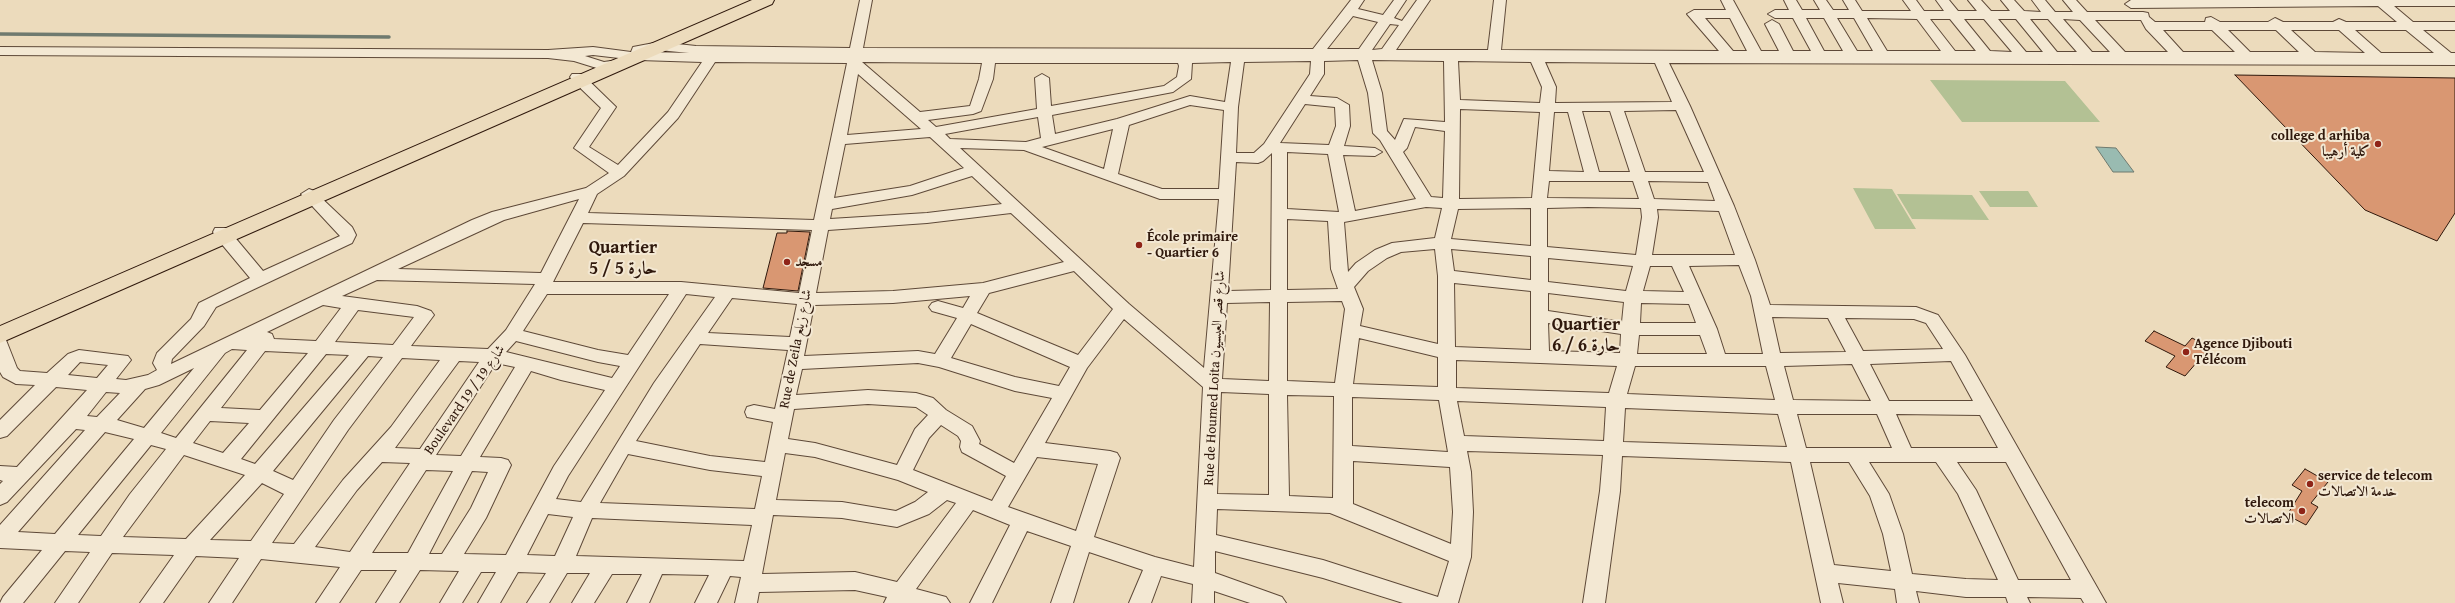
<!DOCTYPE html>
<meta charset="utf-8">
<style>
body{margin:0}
canvas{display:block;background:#ecdbbc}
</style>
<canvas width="2455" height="603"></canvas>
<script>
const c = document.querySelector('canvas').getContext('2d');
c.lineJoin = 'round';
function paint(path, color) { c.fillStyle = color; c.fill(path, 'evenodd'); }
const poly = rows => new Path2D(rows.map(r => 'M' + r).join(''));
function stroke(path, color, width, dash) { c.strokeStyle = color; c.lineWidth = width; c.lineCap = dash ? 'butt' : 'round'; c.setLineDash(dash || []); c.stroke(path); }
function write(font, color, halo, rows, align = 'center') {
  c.font = font + ' "Gentium Book Plus",Amiri,serif'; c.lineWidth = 4; c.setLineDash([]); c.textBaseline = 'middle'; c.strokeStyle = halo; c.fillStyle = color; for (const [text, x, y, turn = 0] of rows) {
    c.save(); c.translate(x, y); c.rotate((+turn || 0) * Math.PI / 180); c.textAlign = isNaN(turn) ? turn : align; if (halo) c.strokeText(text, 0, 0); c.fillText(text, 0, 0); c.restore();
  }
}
paint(poly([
 [1930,80,2065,81,2100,122,1962,122],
 [1853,188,1892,189,1916,229,1875,229],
 [1979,191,2028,191,2038,207,1990,207],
 [1897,194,1972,195,1989,220,1912,219]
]), '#b3c194');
const water = poly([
 [2096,147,2116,148,2134,172,2113,172,2096,147]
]);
paint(water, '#99bbb1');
stroke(water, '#6f7a6f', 1);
stroke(poly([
 [0,34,389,37]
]), '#6f7a6f', 3.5);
const building = poly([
 [2235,75,2455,78,2455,213,2437,241,2365,210,2235,75],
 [787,231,810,232,798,291,763,288,777,233,787,233,787,231],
 [2154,331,2185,346,2192,338,2210,347,2185,376,2166,367,2175,356,2145,341,2154,331],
 [2305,469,2328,482,2311,503,2318,507,2306,525,2287,515,2302,491,2292,485,2305,469]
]);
paint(building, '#d99772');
stroke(building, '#2f180c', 1);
const minor = poly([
 [860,0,872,0,863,48,1313,49,1351,0,1364,0,1358,9,1383,15,1394,0,1406,0,1394,18,1402,21,1417,0,1430,0,1396,50,1488,50,1494,0,1506,0,1501,50,1719,51,1687,14,1694,10,1726,10,1721,0,1733,0,1761,51,1779,51,1765,24,1772,20,1779,24,1793,51,1811,51,1793,18,1775,18,1768,14,1775,10,1789,10,1784,0,1796,0,1802,10,1820,10,1814,0,1826,0,1833,10,1849,10,1843,0,1855,0,1862,11,1911,11,1903,0,1916,0,1924,11,1944,11,1936,0,1949,0,1958,11,1977,11,1968,0,1981,0,1991,11,2010,11,2001,0,2014,0,2024,11,2041,12,2032,0,2045,0,2055,12,2073,12,2063,0,2076,0,2087,12,2143,12,2148,13,2149,17,2155,22,2205,22,2206,18,2211,17,2220,22,2268,22,2275,18,2283,22,2333,22,2339,19,2346,22,2397,22,2378,6,2131,8,2125,4,2131,0,2455,0,2455,6,2394,6,2413,22,2455,22,2455,30,2423,30,2451,53,2455,53,2455,65,1669,63,1690,106,1734,206,1755,260,1770,305,1916,307,1938,315,1965,355,2106,603,2084,603,2081,598,2027,597,2030,603,2008,603,2006,597,1966,597,1916,591,1919,603,1897,603,1895,589,1838,583,1843,603,1821,603,1791,462,1622,456,1620,491,1605,603,1583,603,1600,491,1603,455,1467,451,1471,472,1473,512,1471,557,1458,603,1403,603,1323,578,1215,551,1215,573,1282,597,1286,603,1250,603,1214,591,1214,603,1192,603,1193,584,1161,576,1151,603,1129,603,1143,570,1089,552,1073,603,1051,603,1071,546,1027,531,992,603,970,603,1010,525,973,510,916,589,946,597,950,603,884,603,887,597,855,590,759,592,757,603,735,603,741,577,730,576,717,603,695,603,709,575,662,574,649,603,627,603,642,574,612,574,594,603,572,603,590,573,567,573,549,603,527,603,546,573,518,572,500,603,478,603,496,572,481,572,462,603,440,603,459,571,420,570,399,603,376,603,397,570,361,570,339,603,316,603,340,567,261,559,232,603,209,603,239,558,196,556,163,603,140,603,174,555,112,553,78,603,55,603,90,552,65,551,23,603,0,603,3,597,42,550,0,548,0,525,85,430,76,429,7,502,0,505,0,484,3,481,0,480,0,466,17,467,87,390,56,387,7,436,0,438,0,420,35,385,16,384,3,377,0,372,0,338,6,340,17,368,20,371,47,373,68,354,79,350,128,356,131,360,116,379,126,380,148,375,157,370,153,363,157,353,191,319,199,303,250,278,215,236,213,232,215,228,227,228,263,271,340,236,301,194,309,189,314,191,352,227,356,235,352,243,216,307,204,326,172,359,171,364,472,220,492,212,586,188,609,173,574,148,601,108,572,80,570,77,572,74,582,74,616,107,589,147,618,165,668,112,702,62,639,60,633,57,626,67,603,70,574,61,548,58,0,55,0,47,548,50,593,47,631,52,633,47,659,42,696,46,850,48,860,0],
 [1353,16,1378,22,1359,49,1327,49,1353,16],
 [1705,18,1730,18,1747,51,1733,51,1705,18],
 [1806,18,1824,18,1843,51,1824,51,1806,18],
 [1837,18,1854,18,1873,51,1857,51,1837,18],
 [1867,18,1917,19,1941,51,1887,51,1867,18],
 [1930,19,1950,19,1976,51,1955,51,1930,19],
 [1964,19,1984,19,2012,52,1990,51,1964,19],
 [1998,19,2016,19,2043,52,2026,52,1998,19],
 [2030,19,2048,19,2077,52,2057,52,2030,19],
 [2063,19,2080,20,2110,52,2092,52,2063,19],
 [2095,20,2141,20,2146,29,2168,52,2125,52,2095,20],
 [1390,24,1399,25,1382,49,1372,50,1390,24],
 [2163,30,2212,30,2235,52,2183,52,2163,30],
 [2228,30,2276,30,2299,52,2250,52,2228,30],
 [2291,30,2339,30,2365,53,2315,52,2291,30],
 [2355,30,2406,30,2434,53,2381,53,2355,30],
 [659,50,689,53,648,52,659,50],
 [593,55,619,58,617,60,604,62,585,56,593,55],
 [1358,60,1368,93,1373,133,1380,140,1416,199,1355,211,1343,155,1375,156,1382,152,1375,148,1344,146,1350,126,1349,105,1337,98,1310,96,1324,74,1324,61,1358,60],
 [1372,60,1444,61,1445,122,1404,119,1395,140,1387,131,1382,93,1372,60],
 [1311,61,1310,74,1264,144,1254,153,1236,153,1238,107,1244,62,1311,61],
 [1458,61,1531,62,1542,87,1540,103,1460,100,1458,61],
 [715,62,847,63,814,220,588,213,597,194,624,176,678,118,715,62],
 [862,62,982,63,979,79,970,106,920,112,862,62],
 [1231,62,1225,102,1190,96,1117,119,1055,134,1052,115,1173,92,1191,79,1192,63,1231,62],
 [1545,62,1655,63,1672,102,1555,103,1556,87,1545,62],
 [995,63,1178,63,1179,66,1177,77,1164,86,1051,106,1049,78,1042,74,1035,78,1037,109,936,127,928,120,973,114,981,111,993,79,995,63],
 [858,74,921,129,847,135,858,74],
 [1305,104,1335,107,1336,126,1329,145,1280,143,1305,104],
 [1190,105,1224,110,1219,189,1162,189,1118,174,1129,125,1190,105],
 [1460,109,1540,112,1532,198,1459,199,1460,109],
 [1676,110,1704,172,1645,172,1624,111,1676,110],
 [1582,111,1610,111,1630,172,1599,172,1582,111],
 [1554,112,1568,112,1584,172,1549,171,1554,112],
 [1038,117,1041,138,1026,142,950,139,945,134,1038,117],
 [1415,127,1445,131,1443,198,1431,197,1403,152,1407,148,1415,127],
 [1113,129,1104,169,1042,147,1113,129],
 [930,137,964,168,910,186,834,198,845,144,930,137],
 [960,148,1024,150,1160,199,1219,199,1204,368,1129,304,960,148],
 [1287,152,1328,154,1339,212,1287,209,1287,152],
 [1272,153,1271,290,1228,291,1236,162,1258,163,1263,161,1272,153],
 [972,176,1002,204,927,213,830,219,832,209,912,195,972,176],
 [1549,181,1633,181,1639,199,1547,198,1549,181],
 [1648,181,1708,182,1715,201,1654,199,1648,181],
 [579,199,541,273,398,269,504,220,579,199],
 [1426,207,1442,208,1435,238,1392,243,1375,250,1356,263,1348,272,1344,222,1426,207],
 [1588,207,1641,208,1642,217,1636,255,1547,247,1547,208,1588,207],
 [1531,208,1531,246,1451,239,1458,209,1531,208],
 [1657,209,1719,211,1735,255,1652,255,1658,217,1657,209],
 [1011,213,1064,262,983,283,893,291,816,293,828,230,927,223,1011,213],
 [1287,219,1328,221,1331,269,1338,289,1287,290,1287,219],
 [583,223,812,230,799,293,681,282,553,282,583,223],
 [1435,249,1438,276,1438,344,1360,326,1363,309,1354,287,1368,271,1387,258,1401,252,1435,249],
 [1451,249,1531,256,1531,280,1454,271,1451,249],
 [1548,258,1633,266,1626,291,1548,282,1548,258],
 [1739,265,1751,296,1763,354,1725,354,1717,329,1689,266,1739,265],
 [1650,266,1672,266,1684,292,1643,291,1650,266],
 [1074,271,1113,309,1078,355,977,313,989,293,1074,271],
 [377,280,535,284,506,330,488,349,411,346,434,315,431,311,417,306,342,296,377,280],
 [1454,283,1531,291,1531,350,1455,347,1454,283],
 [1548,293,1624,302,1622,322,1548,311,1548,293],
 [547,294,669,294,628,355,598,350,523,331,547,294],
 [686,294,715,297,654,383,581,502,556,499,568,476,686,294],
 [970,296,963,308,938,301,932,303,929,307,932,311,957,318,935,354,918,351,804,356,814,305,893,303,970,296],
 [732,298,797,304,790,337,708,333,732,298],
 [1342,301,1345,309,1335,383,1287,381,1287,302,1342,301],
 [1270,302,1269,381,1222,379,1227,303,1270,302],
 [1641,303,1689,304,1696,323,1640,323,1641,303],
 [323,305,341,308,316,341,274,339,272,334,267,332,323,305],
 [358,310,414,317,393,345,335,342,358,310],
 [1772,317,1828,318,1846,352,1780,353,1772,317],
 [1845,318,1914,319,1926,323,1943,349,1863,351,1845,318],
 [1124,319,1203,387,1194,567,1155,557,1094,537,1120,458,1117,453,1110,451,1045,443,1087,368,1124,319],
 [1548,323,1621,334,1620,353,1549,351,1548,323],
 [971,324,1070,367,1059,386,1015,377,951,358,971,324],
 [1639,335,1700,335,1707,354,1637,354,1639,335],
 [1359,338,1438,357,1438,387,1353,384,1359,338],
 [516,341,598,362,620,366,612,378,506,352,516,341],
 [700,344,788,350,775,409,754,405,747,407,745,412,747,417,773,422,765,462,710,456,636,441,700,344],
 [232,349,247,350,176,438,161,433,225,353,232,349],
 [265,351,308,353,260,410,221,408,265,351],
 [326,354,349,355,255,464,241,459,326,354],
 [368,356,383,357,334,420,293,480,273,471,368,356],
 [402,358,440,360,391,427,343,480,294,544,272,543,348,430,402,358],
 [1456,360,1540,363,1617,366,1609,393,1456,388,1456,360],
 [459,361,479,362,420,449,395,448,459,361],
 [1951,361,1973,401,1889,401,1870,364,1951,361],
 [80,362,108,365,97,378,68,375,80,362],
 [496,363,515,367,461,456,436,455,496,363],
 [918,363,939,367,1015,391,1052,398,1014,463,979,444,980,441,972,426,946,410,933,398,916,393,868,390,796,395,802,369,918,363],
 [1852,364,1871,401,1793,400,1784,366,1852,364],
 [1635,366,1766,366,1775,400,1627,394,1635,366],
 [194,368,144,428,117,420,145,389,159,385,194,368],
 [531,371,561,380,605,390,554,466,506,555,464,554,486,518,511,465,508,460,501,458,480,457,531,371],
 [106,392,120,393,97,417,87,416,106,392],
 [1221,392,1269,394,1269,495,1217,494,1221,392],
 [1287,395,1334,396,1333,498,1289,496,1287,395],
 [1352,397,1439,400,1448,452,1352,446,1352,397],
 [1457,401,1606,407,1604,441,1464,436,1457,401],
 [868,404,916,407,928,415,915,429,897,465,815,443,788,439,794,409,868,404],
 [1625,408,1778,414,1787,447,1623,442,1625,408],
 [1797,414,1877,414,1892,448,1806,448,1797,414],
 [1896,414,1980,415,1998,448,1911,448,1896,414],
 [210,421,249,423,223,453,193,443,210,421],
 [941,425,958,436,961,441,960,447,962,452,1006,476,992,501,913,470,929,438,941,425],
 [105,432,134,439,55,534,18,532,105,432],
 [151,445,166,449,130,494,101,536,78,535,151,445],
 [785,453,815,457,898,480,928,492,915,502,896,511,842,502,776,500,785,453],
 [628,454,710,470,762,476,755,509,600,503,628,454],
 [184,455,245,475,186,539,123,537,184,455],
 [1037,457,1098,464,1076,531,1008,507,1037,457],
 [1353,461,1450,467,1453,512,1451,544,1353,504,1353,461],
 [382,462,410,463,350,552,315,547,357,490,382,462],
 [1810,462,1849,462,1870,496,1883,534,1891,571,1834,565,1810,462],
 [1869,462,1936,462,1958,494,1998,580,1966,579,1912,574,1903,534,1889,494,1869,462],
 [1957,462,2006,462,2071,580,2018,580,1976,490,1957,462],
 [426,470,453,471,408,553,372,553,426,470],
 [472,471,488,472,471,508,442,554,429,554,472,471],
 [262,483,284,494,251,541,210,540,262,483],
 [947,500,956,503,897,582,855,572,762,574,773,515,842,518,897,527,929,514,947,500],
 [1217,509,1330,513,1449,561,1438,597,1323,560,1216,535,1217,509],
 [548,514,573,517,555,556,527,555,548,514],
 [592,518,752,525,744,561,576,556,592,518]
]);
const major = poly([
 [752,0,774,0,772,4,0,343,0,326,752,0]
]);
stroke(minor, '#5e4938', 2);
stroke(major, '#2f180c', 2);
paint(minor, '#f3e8d3');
paint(major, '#ecdbbc');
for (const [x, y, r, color] of [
 [2378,144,4,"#8f2418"],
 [1139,245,4,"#8f2418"],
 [787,262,4,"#8f2418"],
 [2186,352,4,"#8f2418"],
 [2310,484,4,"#8f2418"],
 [2302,511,4,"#8f2418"]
]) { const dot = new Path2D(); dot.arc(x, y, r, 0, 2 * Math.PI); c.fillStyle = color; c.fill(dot); stroke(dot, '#f3e8d3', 1.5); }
write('bold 14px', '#2f180c', '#f3e8d3', [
 ["college d arhiba",2370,136,"right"],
 ["كلية أرهيبا",2370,152,"right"],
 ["École primaire",1147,237],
 ["- Quartier 6",1147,253],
 ["مسجد",795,262],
 ["Agence Djibouti",2194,344],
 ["Télécom",2194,360],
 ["service de telecom",2318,476],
 ["خدمة الاتصالات",2318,492],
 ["telecom",2294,503,"right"],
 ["الاتصالات",2294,519,"right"]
], 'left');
write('14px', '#2f180c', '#f3e8d3', [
 ["Rue de Zeila شارع زيلع",796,349,-79],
 ["Rue de Houmed Loita شارع قصر العيسيون",1215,378,-87],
 ["Boulevard 19 / شارع 19",465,400,-55]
]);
write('bold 18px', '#2f180c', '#f3e8d3', [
 ["Quartier",623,248],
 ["5 / حارة 5",623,269],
 ["Quartier",1586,325],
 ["6 / حارة 6",1586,346]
]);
</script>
